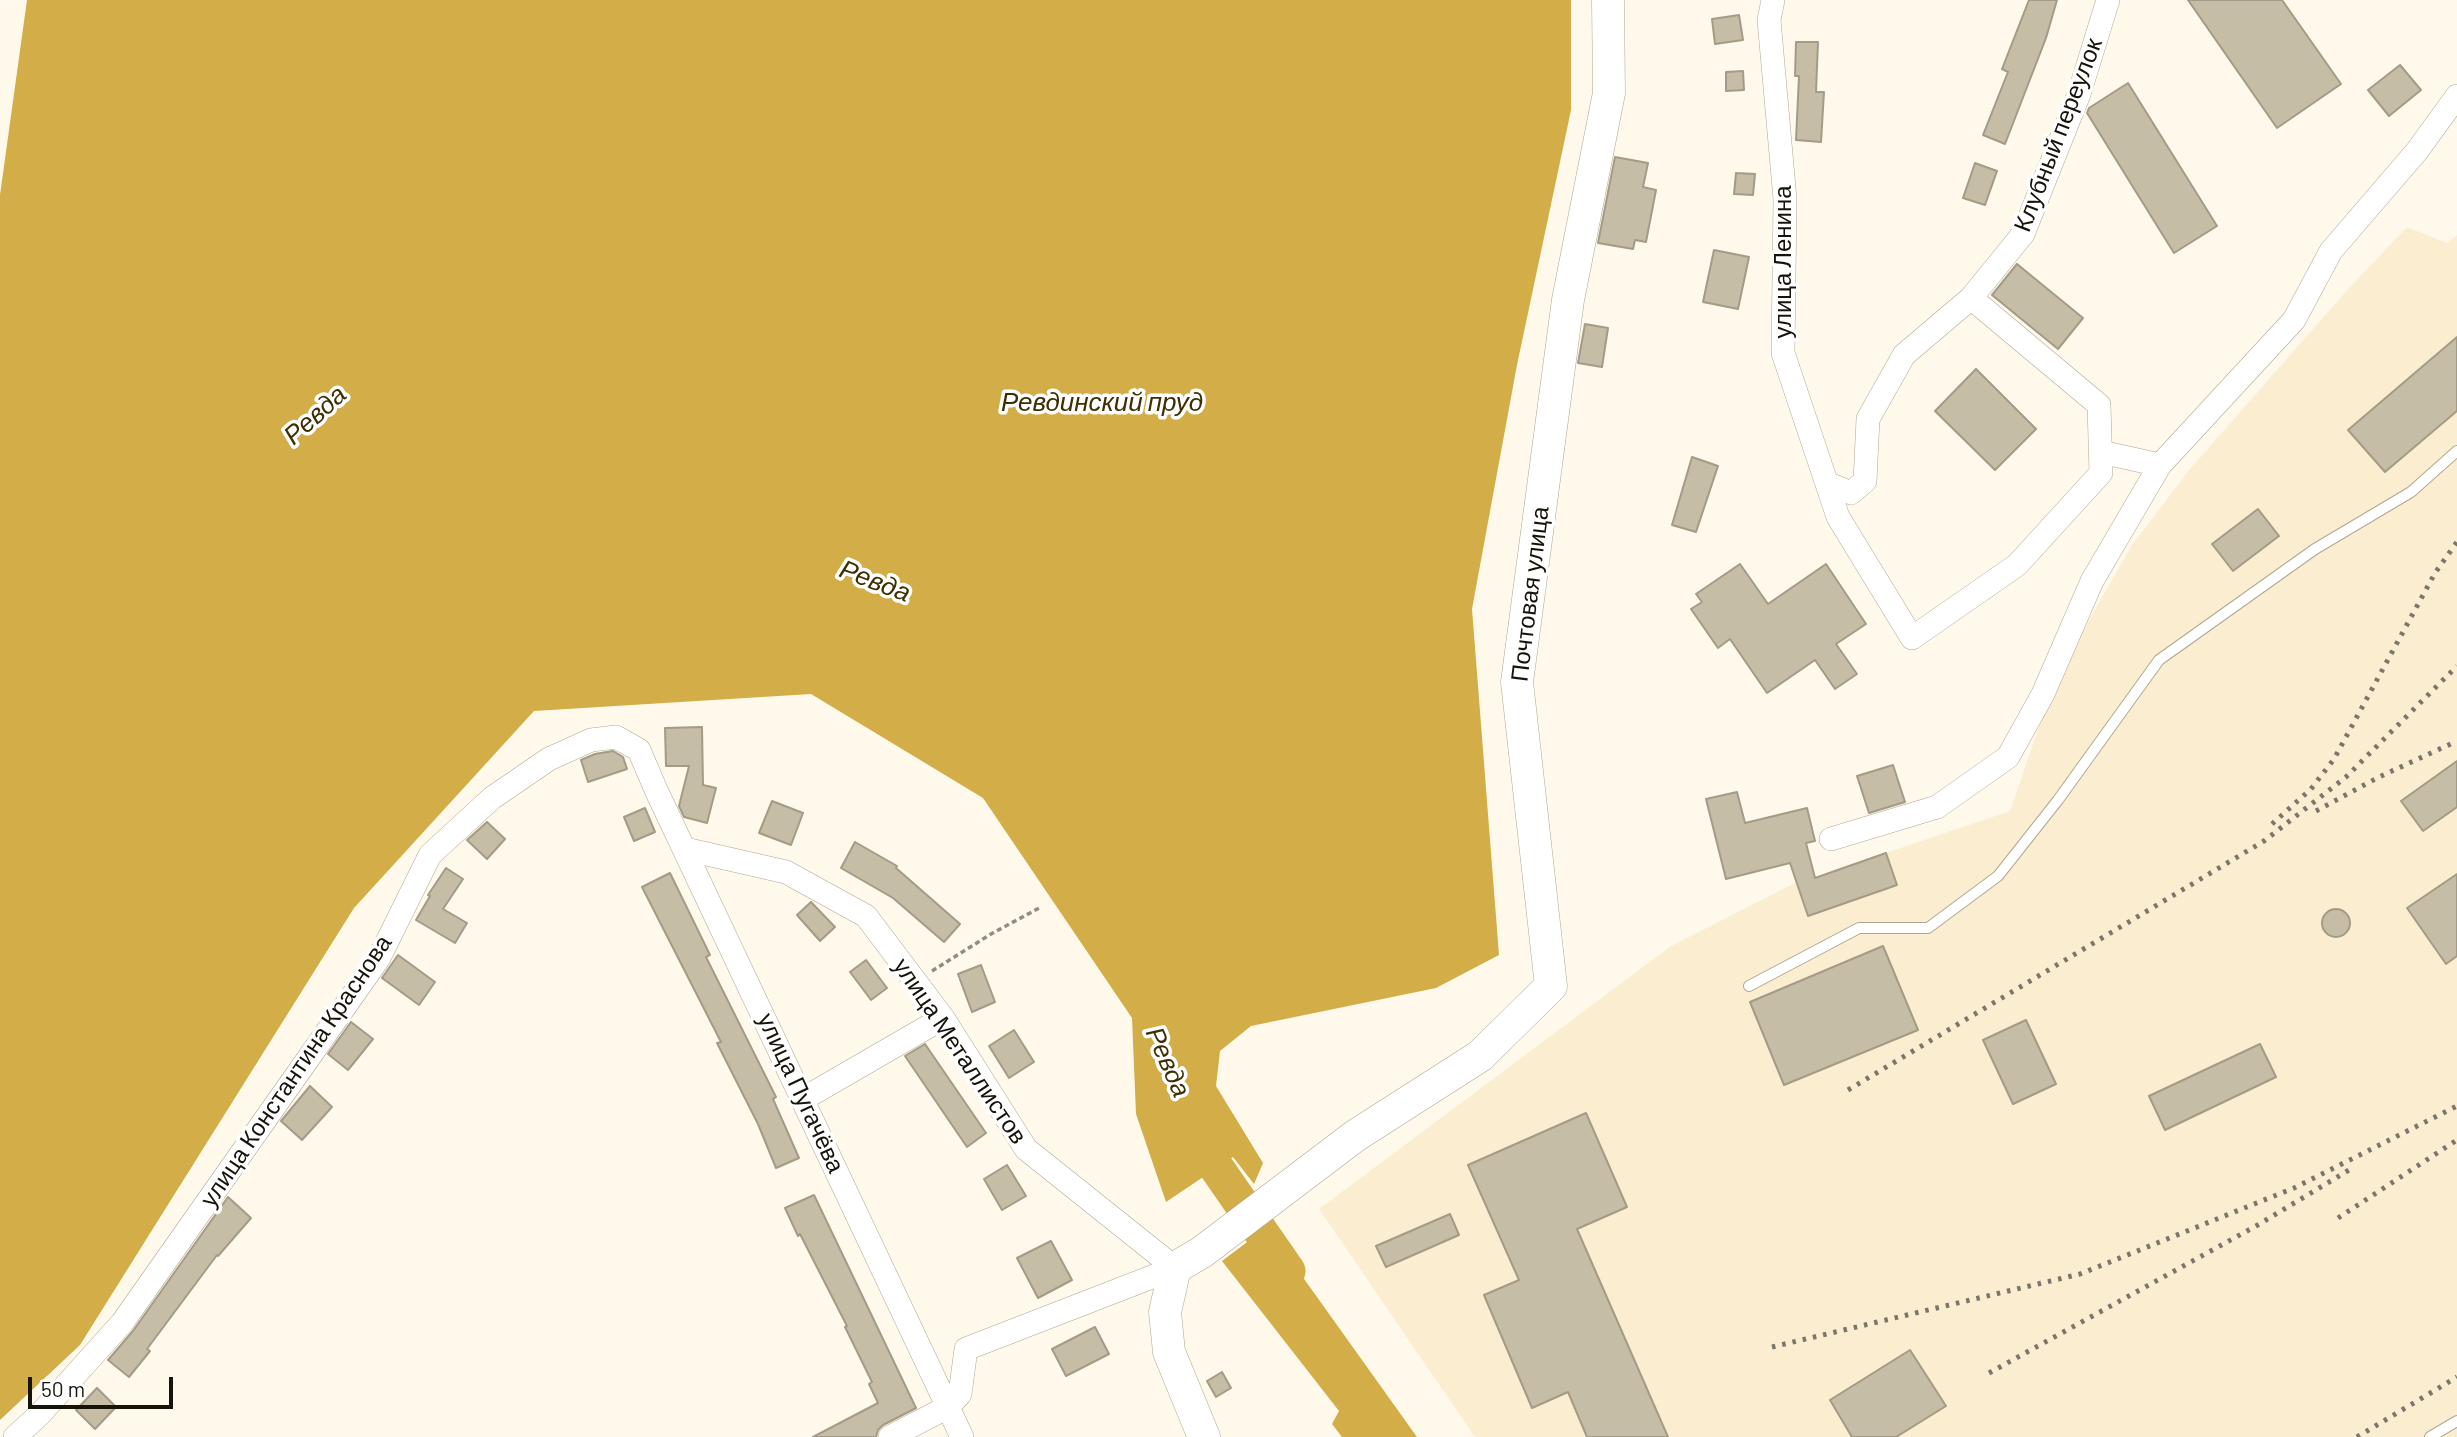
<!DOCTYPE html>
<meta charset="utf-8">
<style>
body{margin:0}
#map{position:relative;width:2457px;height:1437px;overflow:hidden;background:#fff9eb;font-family:Barlow,sans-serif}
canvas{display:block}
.scale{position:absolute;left:28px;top:1377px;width:145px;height:32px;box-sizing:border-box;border:4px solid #16130b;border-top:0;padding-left:9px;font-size:21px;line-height:24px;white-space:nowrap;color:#16130b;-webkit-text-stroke:5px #fff;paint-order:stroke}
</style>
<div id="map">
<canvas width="2457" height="1437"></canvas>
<div class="scale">50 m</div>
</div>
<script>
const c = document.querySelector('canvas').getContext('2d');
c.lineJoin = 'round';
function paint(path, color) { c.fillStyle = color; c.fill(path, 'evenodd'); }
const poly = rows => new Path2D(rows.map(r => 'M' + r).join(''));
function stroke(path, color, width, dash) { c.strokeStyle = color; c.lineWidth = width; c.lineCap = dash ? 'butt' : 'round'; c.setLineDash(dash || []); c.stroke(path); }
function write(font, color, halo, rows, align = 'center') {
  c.font = font + ' Barlow,sans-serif'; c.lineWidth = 7; c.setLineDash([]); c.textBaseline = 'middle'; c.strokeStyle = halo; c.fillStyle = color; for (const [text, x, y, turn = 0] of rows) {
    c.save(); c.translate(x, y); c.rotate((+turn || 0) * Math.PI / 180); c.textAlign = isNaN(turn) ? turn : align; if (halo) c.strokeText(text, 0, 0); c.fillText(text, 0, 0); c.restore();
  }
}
paint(poly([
 [2407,227,2447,243,2457,235,2457,1437,1475,1437,1319,1209,1671,946,1791,885,2010,811,2056,677,2132,545,2190,469,2349,288]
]), '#fbeed0');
paint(poly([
 [27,0,1571,0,1571,110,1517,365,1472,609,1499,955,1436,988,1251,1026,1220,1051,1216,1086,1263,1163,1254,1184,1233,1157,1166,1202,1136,1114,1132,1018,983,798,811,694,534,711,354,908,80,1345,0,1420,0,195],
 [1267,1227,1417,1437,1342,1437,1332,1424,1339,1411,1222,1261]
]), '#d3ad48');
stroke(poly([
 [1196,1123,1216,1167,1288,1271]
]), '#d3ad48', 35);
const building = poly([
 [2029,0,2057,0,2046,38,2005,144,1983,135,2008,72,2002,69,2029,0],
 [2188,0,2282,0,2341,84,2277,128,2188,0],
 [1739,15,1743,40,1715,44,1712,19,1739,15],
 [1796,42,1818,42,1816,92,1824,92,1821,142,1796,140,1799,76,1795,76,1796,42],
 [2400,65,2421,90,2389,116,2368,90,2400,65],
 [1743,71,1744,90,1726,91,1726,72,1743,71],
 [2128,83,2217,226,2174,253,2087,113,2089,108,2128,83],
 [1615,157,1648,163,1643,187,1656,190,1646,242,1635,240,1633,249,1598,243,1615,157],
 [1975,163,1997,171,1985,205,1963,198,1975,163],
 [1736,173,1755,174,1753,195,1734,194,1736,173],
 [1714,250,1749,257,1738,309,1703,302,1714,250],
 [2017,264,2083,318,2058,349,1992,295,2017,264],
 [1585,324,1608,328,1602,367,1578,363,1585,324],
 [2457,337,2457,411,2385,472,2348,430,2457,337],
 [1976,369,2036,429,1995,470,1935,411,1976,369],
 [1692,457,1718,466,1696,532,1672,525,1692,457],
 [2258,509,2279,536,2233,571,2212,544,2258,509],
 [1740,564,1768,604,1826,564,1866,624,1836,644,1857,674,1835,689,1815,660,1767,693,1730,639,1718,648,1691,609,1702,602,1696,594,1740,564],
 [702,727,703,785,716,788,707,823,684,817,679,806,689,766,666,766,665,728,702,727],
 [613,751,623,757,627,769,588,782,581,760,595,754,613,751],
 [2457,761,2457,807,2423,831,2401,801,2457,761],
 [1893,765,1905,802,1869,813,1857,776,1893,765],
 [1737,792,1745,823,1807,808,1815,841,1806,843,1815,878,1886,853,1897,885,1808,916,1790,863,1726,879,1706,799,1737,792],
 [772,801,803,813,791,845,759,833,772,801],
 [645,808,655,832,634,841,624,817,645,808],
 [487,822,505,839,487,859,467,840,487,822],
 [855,842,897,866,896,868,960,924,944,942,893,898,841,868,855,842],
 [446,868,463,879,443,909,467,923,455,943,416,920,430,896,428,895,446,868],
 [670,873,710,955,706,957,776,1097,773,1099,799,1158,776,1168,758,1124,717,1043,721,1042,642,887,670,873],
 [2457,874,2457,956,2446,964,2407,908,2457,874],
 [811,902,835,927,820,941,797,915,811,902],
 '2322 923a14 14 0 1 1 28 0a14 14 0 1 1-28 0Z',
 [1883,946,1918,1030,1784,1085,1750,1002,1883,946],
 [398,955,435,982,419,1005,382,978,398,955],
 [866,960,887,988,871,1000,850,972,866,960],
 [981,965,995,1002,972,1012,958,974,981,965],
 [2026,1020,2056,1084,2013,1104,1983,1040,2026,1020],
 [351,1022,373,1039,348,1070,328,1054,351,1022],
 [1014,1030,1034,1062,1009,1078,989,1046,1014,1030],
 [925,1044,986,1133,967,1147,905,1056,925,1044],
 [2260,1044,2276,1077,2165,1130,2149,1096,2260,1044],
 [310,1086,332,1107,302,1140,281,1121,310,1086],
 [1586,1113,1627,1207,1577,1229,1668,1437,1587,1437,1568,1392,1532,1408,1484,1295,1519,1280,1468,1165,1586,1113],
 [1007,1165,1026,1196,1002,1210,984,1179,1007,1165],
 [814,1195,916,1408,883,1425,878,1430,876,1437,813,1437,878,1403,869,1384,872,1382,845,1327,847,1326,800,1234,798,1236,785,1208,814,1195],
 [228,1197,251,1218,218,1256,217,1255,147,1349,150,1351,129,1377,108,1360,133,1331,228,1197],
 [1450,1214,1459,1235,1386,1267,1376,1246,1450,1214],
 [1051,1241,1072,1280,1038,1298,1017,1258,1051,1241],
 [1095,1327,1109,1354,1066,1376,1052,1349,1095,1327],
 [1910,1350,1946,1406,1896,1437,1852,1437,1830,1400,1910,1350],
 [1222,1372,1231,1388,1216,1397,1207,1381,1222,1372],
 [97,1388,116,1407,95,1429,76,1410,97,1388]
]);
paint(building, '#c6bda7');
stroke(building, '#a49b86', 2);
const lane = poly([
 [1749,986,1859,928,1928,928,1998,876,2058,800,2159,660,2315,549,2411,492,2457,451],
 [2430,1437,2457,1421]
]);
const street = poly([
 [1773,0,1769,20,1785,199,1783,353,1838,517,1912,638,2017,565,2101,473,2099,405,1971,298],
 [2101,452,2160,465],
 [1827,483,1851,493,1865,481,1868,419,1904,355,1971,298,2023,234,2079,94,2108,0],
 [1831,839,1937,807,2008,757,2043,694,2092,581,2160,465,2294,320,2331,251,2417,151,2457,96],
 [685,849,786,872,866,916,943,1018,1026,1149,1175,1268,966,1349,960,1394,948,1407,890,1437],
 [803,1099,943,1018],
 [15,1437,39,1415,122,1323,379,958,430,855,492,798,549,759,591,740,616,737,639,750,656,790,962,1437]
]);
const secondary = poly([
 [1204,1437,1169,1352,1165,1312,1175,1268,1202,1252,1355,1136,1480,1056,1551,986,1517,682,1568,300,1609,93,1608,0]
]);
stroke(lane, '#b0a792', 12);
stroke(street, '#b0a792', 24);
stroke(secondary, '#b0a792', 33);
stroke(poly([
 [932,971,991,934,1041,907]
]), '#928d82', 3.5, [5, 3.5]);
stroke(lane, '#fff', 10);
stroke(street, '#fff', 23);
stroke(secondary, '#fff', 32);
stroke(poly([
 [2316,811,2379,777,2457,741],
 [2272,824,2311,789,2334,759,2435,573,2457,542],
 [1848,1090,2264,841,2346,777,2457,666],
 [2338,1218,2457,1140],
 [1772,1347,2080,1274,2294,1188,2457,1106],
 [1989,1373,2256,1226,2349,1170],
 [2357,1437,2457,1377]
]), '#7b766c', 5, [3.5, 7]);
write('24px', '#16130b', '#fff', [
 ["Клубный переулок",2058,135,-69],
 ["улица Ленина",1783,262,-90],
 ["Почтовая улица",1530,594,-83],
 ["улица Металлистов",960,1051,56],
 ["улица Константина Краснова",296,1071,-56],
 ["улица Пугачёва",801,1093,65]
]);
write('italic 26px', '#3e2e01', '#fff', [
 ["Ревдинский пруд",1102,402],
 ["Ревда",315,415,-42],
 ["Ревда",875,581,21],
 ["Ревда",1168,1062,66]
]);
</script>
